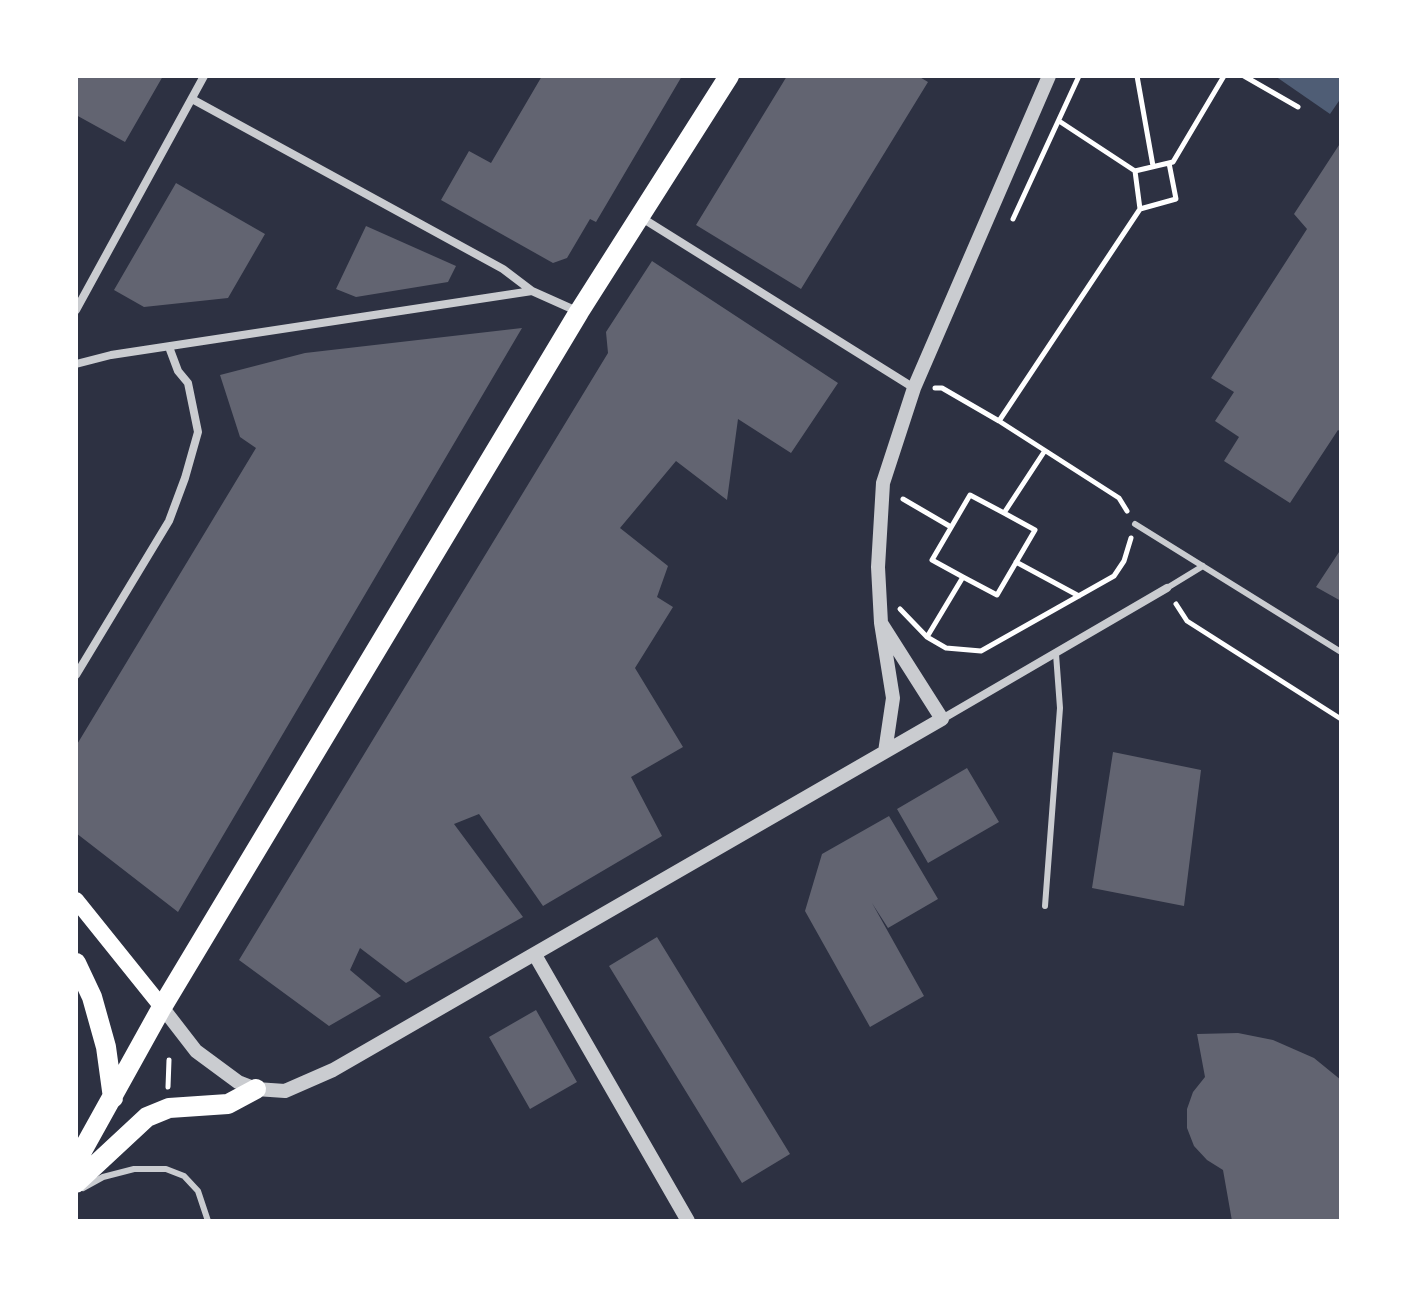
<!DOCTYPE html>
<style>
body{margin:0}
#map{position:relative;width:1417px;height:1297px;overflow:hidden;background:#2d3142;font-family:Quicksand,sans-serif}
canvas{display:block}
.frame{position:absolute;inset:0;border:78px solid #fff;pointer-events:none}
</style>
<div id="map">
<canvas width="1417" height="1297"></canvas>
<div class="frame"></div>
</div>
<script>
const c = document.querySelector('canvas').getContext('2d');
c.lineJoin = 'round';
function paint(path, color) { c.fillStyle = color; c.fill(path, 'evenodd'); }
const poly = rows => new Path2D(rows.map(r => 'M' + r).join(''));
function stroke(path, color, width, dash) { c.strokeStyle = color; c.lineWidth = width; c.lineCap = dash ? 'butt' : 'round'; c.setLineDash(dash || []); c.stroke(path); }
paint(poly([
 [1275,76,1341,76,1341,98,1330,114]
]), '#4f5d75');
paint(poly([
 [76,76,163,76,125,142,76,115],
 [542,76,682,76,596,222,590,219,567,258,553,263,441,200,469,151,491,163],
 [787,76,918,76,928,82,801,289,696,225],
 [1341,142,1341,432,1338,430,1290,503,1224,461,1239,437,1215,421,1234,392,1211,378,1307,229,1294,214],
 [176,183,265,234,228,298,144,307,114,290],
 [366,226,456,266,448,282,356,297,336,289],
 [652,261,838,383,791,453,738,419,727,500,676,461,620,528,668,566,657,597,673,607,635,668,683,747,631,777,662,836,543,906,479,814,454,824,523,917,406,983,360,948,350,970,381,996,329,1026,239,960,608,353,606,332],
 [522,328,178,912,76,833,76,746,256,448,240,437,220,375,305,353],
 [1341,549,1341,601,1316,587],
 [1113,752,1201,770,1184,906,1092,888],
 [967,768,999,822,928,863,897,809],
 [889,816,938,899,888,928,872,903,924,996,870,1027,805,911,822,854],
 [657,937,790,1154,742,1183,609,966],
 [536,1010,577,1082,530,1109,489,1037],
 [1238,1033,1273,1040,1314,1058,1341,1080,1341,1221,1232,1221,1223,1170,1207,1160,1194,1146,1187,1128,1187,1109,1193,1092,1205,1077,1197,1034]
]), '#626471');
stroke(poly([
 [1137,76,1153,166],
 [1244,76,1298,107],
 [1059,121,1135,171],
 [1140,209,1176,199,1169,163],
 [1013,219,1079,76],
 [935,388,942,388,999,421,1119,498,1127,511],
 [999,421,1140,209,1135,171,1173,162,1224,76],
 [903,499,951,527],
 [1016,562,1079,596],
 [963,577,932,560,970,495,1004,513],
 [1176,604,1187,621,1341,719],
 [900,609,927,637,946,648,981,651,1114,576,1124,561,1131,538],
 [927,637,963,577,997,595,1035,530,1004,513,1044,452],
 [168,1087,169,1060]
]), '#fff', 5);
stroke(poly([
 [1135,524,1341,652],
 [1167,588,1203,566],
 [1045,906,1060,708,1056,654],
 [83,1188,103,1177,134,1169,166,1169,184,1176,198,1191,208,1221]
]), '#caccd0', 6);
stroke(poly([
 [192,99,503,269,532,291,579,312],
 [642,218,914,388],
 [76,310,204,76],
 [76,364,111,355,532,291],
 [76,675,169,521,185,478,198,432,188,383,178,371,169,347],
 [942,719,1167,588]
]), '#caccd0', 8);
stroke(poly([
 [885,752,893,698,881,623,878,567,883,483,914,388,1049,76],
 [535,955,688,1221],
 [162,1007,196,1051,238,1082,256,1089,285,1091,333,1070,942,719,881,623]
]), '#caccd0', 14);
stroke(poly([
 [76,900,162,1007]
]), '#fff', 16);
stroke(poly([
 [76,963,92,997,106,1047,113,1098],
 [76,1162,162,1007,579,312,729,76],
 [76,1183,147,1117,169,1108,228,1104,256,1089]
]), '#fff', 20);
</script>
